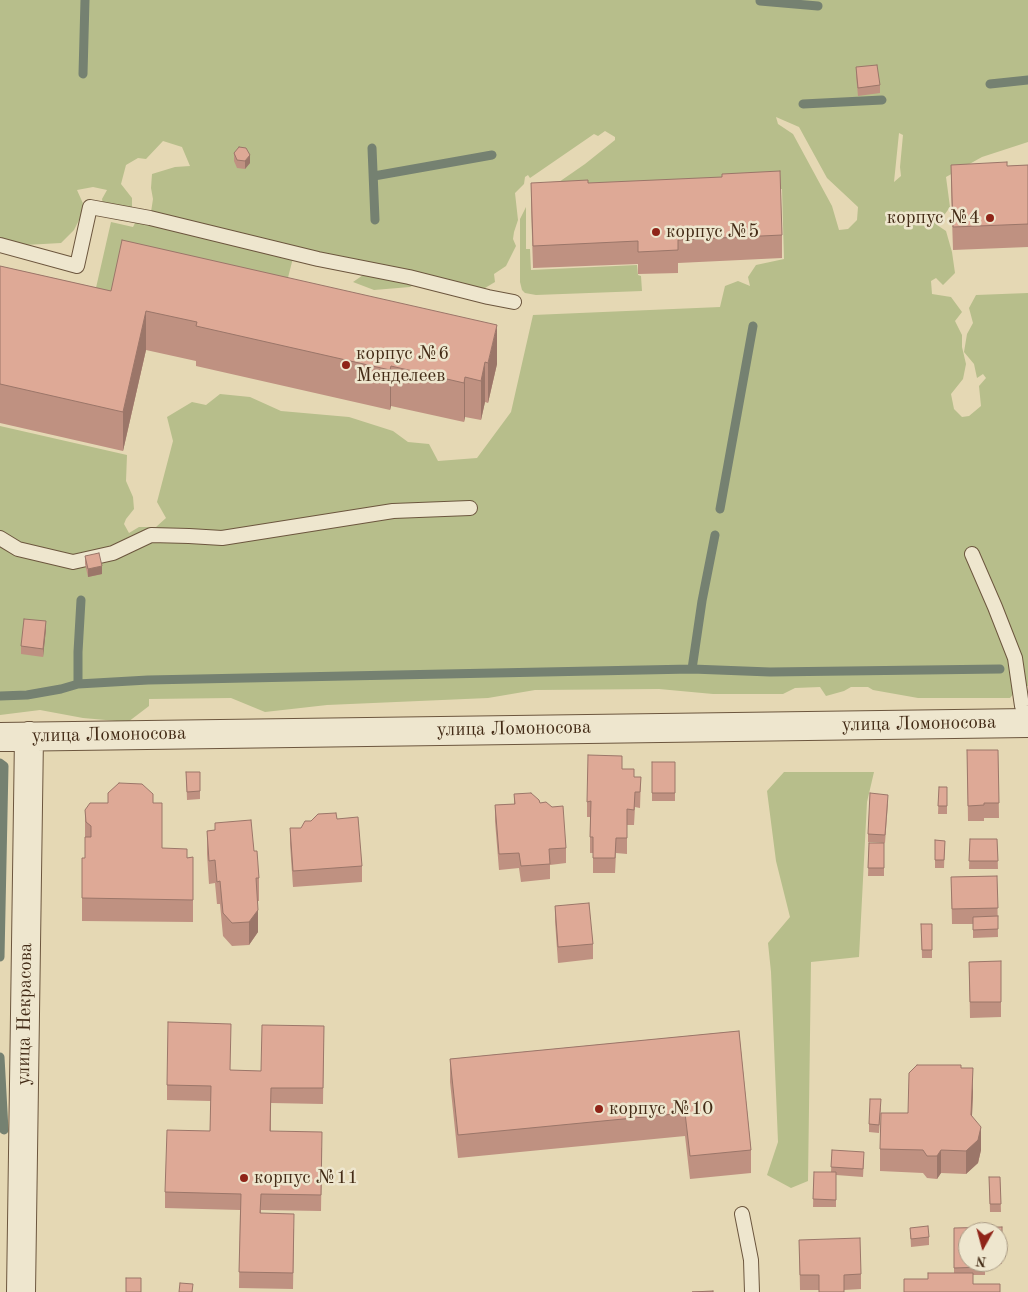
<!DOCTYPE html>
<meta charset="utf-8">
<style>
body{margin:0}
#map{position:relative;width:1028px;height:1292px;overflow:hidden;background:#e5d8b4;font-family:"Old Standard TT",serif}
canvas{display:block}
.north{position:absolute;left:958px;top:1222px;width:50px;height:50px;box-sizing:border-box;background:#eee6ce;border:1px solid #aa9b84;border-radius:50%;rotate:187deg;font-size:14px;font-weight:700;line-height:20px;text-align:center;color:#432b16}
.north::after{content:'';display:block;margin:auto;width:18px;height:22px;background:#8f2418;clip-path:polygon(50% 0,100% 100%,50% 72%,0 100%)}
</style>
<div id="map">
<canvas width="1028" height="1292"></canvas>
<div class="north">N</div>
</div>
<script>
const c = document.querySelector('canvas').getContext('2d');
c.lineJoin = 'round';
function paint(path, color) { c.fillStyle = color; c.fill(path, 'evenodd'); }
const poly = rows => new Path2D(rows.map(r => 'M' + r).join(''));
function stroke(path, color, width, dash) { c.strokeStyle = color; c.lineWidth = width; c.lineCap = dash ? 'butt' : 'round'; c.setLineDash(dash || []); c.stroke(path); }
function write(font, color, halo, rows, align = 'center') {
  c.font = font + ' "Old Standard TT",serif'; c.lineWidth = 5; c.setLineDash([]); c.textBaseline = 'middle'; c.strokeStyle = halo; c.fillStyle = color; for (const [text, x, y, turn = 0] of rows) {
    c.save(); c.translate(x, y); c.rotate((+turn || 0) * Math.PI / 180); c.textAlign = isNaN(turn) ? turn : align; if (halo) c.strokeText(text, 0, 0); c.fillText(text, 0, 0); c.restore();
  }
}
paint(poly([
 [0,0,1028,0,1028,142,982,157,946,177,950,207,937,225,946,231,952,252,955,273,943,285,936,278,931,281,932,294,951,297,962,312,955,321,962,335,962,347,966,364,963,379,951,394,954,409,962,417,969,416,981,406,979,386,986,378,983,374,977,378,974,364,964,352,967,334,973,323,969,308,976,295,1028,293,1028,686,1020,686,1010,698,918,698,873,690,868,687,851,687,844,691,826,696,820,687,795,688,783,694,713,694,659,689,535,690,488,698,327,705,265,712,231,698,149,699,149,706,128,722,83,718,40,710,0,715,0,426,127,455,126,481,133,497,134,509,126,519,124,524,129,533,139,527,156,527,166,518,157,502,173,441,167,417,192,402,206,405,220,394,250,397,281,411,349,417,393,431,408,442,429,444,438,461,477,458,511,412,533,315,720,307,725,286,738,281,750,286,748,277,756,265,784,259,782,189,718,192,546,191,585,164,615,140,615,137,605,131,598,136,594,134,530,178,528,175,525,177,524,184,515,193,518,220,514,232,513,239,516,246,506,266,494,274,495,282,485,288,466,295,455,291,442,278,429,277,410,287,374,290,353,282,366,273,281,242,274,253,293,258,281,305,114,305,93,301,111,222,133,227,135,223,146,222,151,212,153,199,151,188,152,174,175,167,190,166,182,147,163,141,146,159,138,158,126,165,121,184,132,198,132,208,118,220,106,217,102,199,107,190,93,187,77,190,85,208,74,230,61,243,25,245,8,241,0,237],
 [776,117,799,127,827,178,858,207,857,220,848,229,839,230,832,206,793,134,778,124],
 [899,133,903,135,900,167,901,176,894,182],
 [526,207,526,249,530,249,531,270,637,265,638,275,641,276,642,291,536,295,525,293,522,290,520,282,520,219],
 [784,772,874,772,867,802,859,957,811,962,808,1181,791,1188,767,1175,778,1142,771,972,768,943,790,917,776,861,767,791]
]), '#b7be8b');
stroke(poly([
 [760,1,818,6],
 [83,74,85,0],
 [990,84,1028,80],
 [803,104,882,100],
 [372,148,375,220],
 [374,176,492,155],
 [720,509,753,326],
 [692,669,702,601,715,535],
 [78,684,78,652,81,600],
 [0,696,27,695,61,689,78,684,148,680,692,669,770,672,1000,669],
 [0,763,4,766,0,957],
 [0,1057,4,1130]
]), '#758171', 9);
const service = poly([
 [0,245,77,266,90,207,150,218,318,259,409,277,488,297,514,302],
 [0,538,18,549,73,562,113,553,151,535,189,536,222,538,393,511,470,508],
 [972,554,995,607,1015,658,1022,706,1028,712],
 [742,1214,751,1260,752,1292]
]);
const minor = poly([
 [0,737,1028,723],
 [21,1292,29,736]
]);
stroke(service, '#6c563e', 16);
stroke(minor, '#6c563e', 30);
stroke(service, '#eee6ce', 14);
stroke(minor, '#eee6ce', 28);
paint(poly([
 [856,67,880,85,880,93,858,96,856,75],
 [234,153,250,163,245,169,237,168,234,161],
 [951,165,1007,166,1028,165,1028,247,953,250,951,187],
 [531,183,588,183,782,235,782,258,678,263,678,273,638,274,638,264,533,268,531,205],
 [0,266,111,291,497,364,488,403,485,402,481,420,465,417,464,422,391,406,390,410,196,366,196,361,146,350,123,451,0,423],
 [85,556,102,574,88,577,85,564],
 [46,629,43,657,21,654,21,646],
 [967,750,998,750,999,818,984,818,984,821,968,821],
 [652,762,675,762,675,801,652,801],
 [622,769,634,777,641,777,640,808,635,807,634,825,627,825,627,854,616,853,615,873,593,873,593,853,590,853,590,817,587,817,587,802],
 [186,772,200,791,200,799,187,800],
 [939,787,947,787,947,814,938,814],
 [514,794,540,803,566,848,566,863,550,865,550,879,521,882,519,868,499,870,495,821,495,805,514,804],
 [153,803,162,848,187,858,193,857,193,922,82,921,82,898,85,858,85,810],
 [888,803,885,843,868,842,868,834],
 [337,819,362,866,362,882,293,887,290,844,290,828,301,828],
 [215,823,254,851,259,878,259,901,257,901,258,932,249,945,232,946,223,936,220,904,217,904,215,883,209,884,207,854,207,831,215,830],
 [970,839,997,839,998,869,969,869],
 [935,840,945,841,944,868,935,868],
 [869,843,884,843,884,876,868,876],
 [997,876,998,937,973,938,973,924,952,924,951,877],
 [555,906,593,944,593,959,558,963,555,921],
 [921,924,932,924,932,958,922,958],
 [1001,961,1001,1017,970,1018,969,962],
 [324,1026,323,1104,271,1103,271,1131,322,1148,321,1211,261,1210,261,1213,294,1229,293,1289,239,1288,240,1210,165,1208,165,1192,210,1131,211,1101,167,1100,167,1085,230,1070,261,1071],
 [739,1031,751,1150,751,1173,690,1179,685,1136,458,1158,450,1082,450,1059],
 [961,1068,973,1091,972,1116,981,1150,978,1163,966,1174,941,1173,937,1179,927,1178,923,1173,880,1171,880,1149,908,1113],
 [881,1107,879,1133,869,1132,869,1124],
 [832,1150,864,1159,863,1177,836,1175,836,1207,813,1207,814,1172,831,1172],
 [989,1177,1000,1177,1001,1212,990,1212],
 [1002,1227,1002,1264,985,1264,985,1275,973,1275,973,1284,928,1279,954,1273,954,1228],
 [998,1232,998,1262,968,1262],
 [910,1228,929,1237,929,1245,911,1247],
 [799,1240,861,1274,861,1289,844,1290,844,1292,819,1292,819,1290,800,1290]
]), '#bf9181');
paint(poly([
 [250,155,250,163,245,169,245,161],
 [146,311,146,350,123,451,123,412],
 [497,325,497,364,488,403,488,363],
 [485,362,485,402,481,420,481,381],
 [391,366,391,406,390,410,390,370],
 [465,377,465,417,464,422,464,383],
 [102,566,102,574,88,577,88,569],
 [46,621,46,629,43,657,43,649],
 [258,910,258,932,249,945,249,922],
 [973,1068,973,1091,971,1138,971,1115],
 [981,1127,981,1150,978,1163,966,1174,966,1151],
 [941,1150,941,1173,937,1179,937,1156]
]), '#9b7669');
const building = poly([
 [877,65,880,85,858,88,856,67,877,65],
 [239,147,246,148,250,155,245,161,237,160,234,153,239,147],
 [1007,162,1007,166,1028,165,1028,224,953,227,951,165,1007,162],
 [780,171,782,235,678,240,678,250,638,252,638,241,533,246,531,183,588,180,588,183,722,177,722,174,780,171],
 [122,240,497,325,488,363,485,362,481,381,465,377,464,383,391,366,390,370,196,326,197,322,146,311,123,412,0,384,0,266,111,291,122,240],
 [99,553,102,566,88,569,85,556,99,553],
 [24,619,46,621,43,649,21,646,24,619],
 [967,750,998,750,999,803,984,803,984,805,968,806,967,750],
 [588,755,622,756,622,769,634,769,634,777,641,777,640,792,635,792,634,810,627,809,627,838,616,838,615,858,593,858,593,837,590,837,591,801,587,802,588,755],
 [652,762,675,762,675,793,652,793,652,762],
 [186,772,200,772,200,791,187,792,186,772],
 [119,783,142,784,153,794,153,803,162,803,162,848,187,849,187,858,193,857,193,900,82,898,82,858,85,858,85,837,91,837,91,826,86,822,85,810,90,803,108,803,108,793,119,783],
 [939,787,947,787,947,806,938,806,939,787],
 [531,793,539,800,540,803,546,802,552,807,563,806,566,848,549,849,550,864,521,866,519,853,499,854,495,805,515,804,514,794,531,793],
 [870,793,888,795,885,835,868,834,870,793],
 [336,813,337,819,358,817,362,866,293,871,290,828,301,828,305,821,311,821,318,814,336,813],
 [251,820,254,851,257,851,259,878,256,878,258,910,249,922,232,923,223,913,220,881,217,882,215,860,209,861,207,831,215,830,215,823,251,820],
 [970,839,997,839,998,861,969,861,970,839],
 [935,840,945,841,944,860,935,860,935,840],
 [869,843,884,843,884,868,868,868,869,843],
 [997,876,998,908,952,909,951,877,997,876],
 [589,903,593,944,558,947,555,906,589,903],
 [998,916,998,929,973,930,973,917,998,916],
 [921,924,932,924,932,950,922,950,921,924],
 [1001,961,1001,1002,970,1002,969,962,1001,961],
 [168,1022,231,1024,230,1070,261,1071,262,1025,324,1026,323,1088,271,1088,270,1131,322,1132,321,1195,261,1194,260,1213,294,1214,293,1273,239,1272,241,1194,165,1192,167,1130,210,1131,211,1086,167,1085,168,1022],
 [739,1031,751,1150,690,1156,685,1113,458,1135,450,1059,739,1031],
 [917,1065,961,1065,961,1068,973,1068,971,1115,981,1127,978,1140,966,1151,941,1150,937,1156,927,1156,923,1150,880,1149,881,1113,908,1113,909,1073,917,1065],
 [870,1099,881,1099,879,1125,869,1124,870,1099],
 [832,1150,864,1152,863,1169,831,1167,832,1150],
 [814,1172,836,1172,836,1200,813,1199,814,1172],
 [989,1177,1000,1177,1001,1204,990,1204,989,1177],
 [928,1226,929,1237,911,1239,910,1228,928,1226],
 [1002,1227,1002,1256,998,1256,998,1232,968,1232,968,1262,985,1262,985,1267,954,1268,954,1228,1002,1227],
 [860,1238,861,1274,844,1275,844,1292,819,1292,819,1275,800,1275,799,1240,860,1238],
 [928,1273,973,1273,973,1284,1000,1284,1000,1292,904,1292,904,1279,928,1279,928,1273],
 [126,1278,141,1278,141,1292,126,1292,126,1278],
 [180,1283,193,1284,192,1292,179,1292,180,1283],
 [713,1291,713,1292,692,1292,713,1291]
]);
paint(building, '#dea996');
stroke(building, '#9b7669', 1);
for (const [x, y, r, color] of [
 [990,218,5,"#8f2418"],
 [656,232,5,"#8f2418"],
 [346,365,5,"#8f2418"],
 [599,1109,5,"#8f2418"],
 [244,1178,5,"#8f2418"]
]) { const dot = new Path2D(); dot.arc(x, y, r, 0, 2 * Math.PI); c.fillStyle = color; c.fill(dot); stroke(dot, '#eee6ce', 2); }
write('19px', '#432b16', '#eee6ce', [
 ["корпус №4",980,218,"right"],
 ["корпус №5",666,232],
 ["корпус №6",356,354],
 ["Менделеев",356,376],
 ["корпус №10",609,1109],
 ["корпус №11",254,1178]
], 'left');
write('19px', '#432b16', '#eee6ce', [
 ["улица Ломоносова",919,724,-1],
 ["улица Ломоносова",514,729,-1],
 ["улица Ломоносова",109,735,-1],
 ["улица Некрасова",25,1014,-89]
]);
</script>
